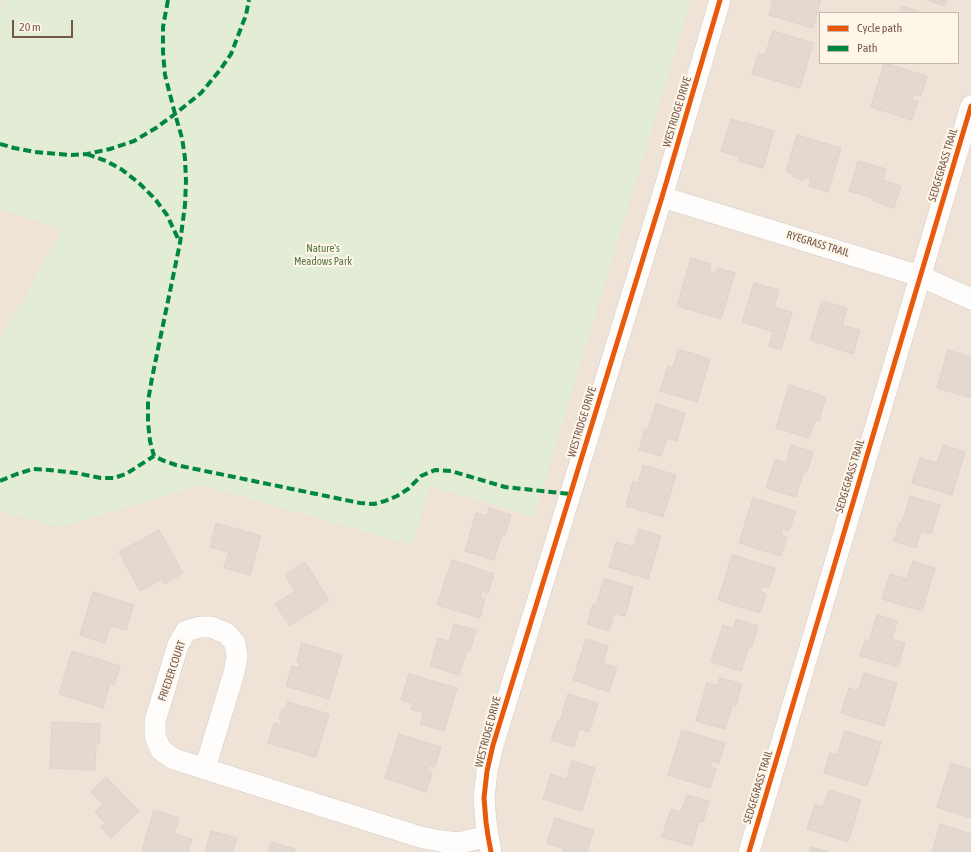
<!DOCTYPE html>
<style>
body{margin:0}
#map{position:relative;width:971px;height:852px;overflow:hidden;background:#f6f0ea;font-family:"Asap Condensed",sans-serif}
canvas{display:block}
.legend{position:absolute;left:819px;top:12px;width:140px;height:52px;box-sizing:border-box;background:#fff6ea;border:1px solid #c7b6aa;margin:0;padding:5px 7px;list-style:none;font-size:12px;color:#74574a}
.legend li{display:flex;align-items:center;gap:8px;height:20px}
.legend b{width:20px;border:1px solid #c7b6aa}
.scale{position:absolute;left:12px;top:20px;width:61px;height:18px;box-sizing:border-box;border:2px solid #74574a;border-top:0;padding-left:5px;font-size:12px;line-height:14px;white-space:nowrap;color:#74574a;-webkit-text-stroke:3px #fff6ea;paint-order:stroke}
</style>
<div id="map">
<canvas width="971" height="852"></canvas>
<ul class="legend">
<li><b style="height:5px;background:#e8590c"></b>Cycle path</li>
<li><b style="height:5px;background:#00873e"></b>Path</li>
</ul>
<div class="scale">20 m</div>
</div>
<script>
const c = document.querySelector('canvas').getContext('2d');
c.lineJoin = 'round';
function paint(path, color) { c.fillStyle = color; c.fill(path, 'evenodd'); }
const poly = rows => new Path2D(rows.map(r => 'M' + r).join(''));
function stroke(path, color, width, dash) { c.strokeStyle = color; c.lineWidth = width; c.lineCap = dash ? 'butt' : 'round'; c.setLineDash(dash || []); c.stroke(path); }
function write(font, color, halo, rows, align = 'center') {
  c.font = font + ' "Asap Condensed",sans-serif'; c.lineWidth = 4; c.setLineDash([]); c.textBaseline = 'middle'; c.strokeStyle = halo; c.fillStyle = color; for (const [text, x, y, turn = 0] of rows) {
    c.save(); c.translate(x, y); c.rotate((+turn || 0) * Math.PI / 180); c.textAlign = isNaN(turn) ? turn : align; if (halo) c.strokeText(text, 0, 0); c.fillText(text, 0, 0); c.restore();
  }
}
paint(poly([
 [0,0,971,0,971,852,0,852],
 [820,13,958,13,958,63,820,63]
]), '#efe3d7');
paint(poly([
 [3,0,691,0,534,517,430,486,412,545,202,485,60,527,0,511,0,340,63,229,0,209,0,8]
]), '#e3ecd4');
const building = poly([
 [773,0,821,0,813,28,769,15,773,0],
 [927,0,947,0,945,6,927,0],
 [902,6,923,13,899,13,902,6],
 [773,31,813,43,800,88,752,74,758,53,765,55,773,31],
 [884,63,927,76,921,96,915,94,912,100,918,102,912,120,871,107,884,63],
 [731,119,774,131,763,168,738,161,740,157,721,151,731,119],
 [797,135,841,148,828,192,809,186,811,179,804,177,803,180,793,177,794,174,786,171,797,135],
 [858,161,886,169,883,180,901,186,894,208,873,201,873,198,849,191,858,161],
 [691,258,711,264,709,271,715,273,717,268,735,273,721,319,677,306,691,258],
 [754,283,779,290,774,307,792,312,781,349,769,346,773,332,742,322,754,283],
 [822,301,847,308,842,325,860,330,853,354,810,340,822,301],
 [678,349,710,359,697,402,660,391,668,366,673,368,678,349],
 [948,350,971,357,971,398,937,388,948,350],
 [789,385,826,397,819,421,815,420,809,438,776,428,789,385],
 [656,404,685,413,677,441,667,438,661,456,639,450,645,429,648,430,656,404],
 [791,445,813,452,807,472,804,471,796,497,766,488,775,460,786,463,791,445],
 [943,445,965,452,952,495,912,483,920,458,937,463,943,445],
 [643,465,676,475,663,517,626,506,633,481,638,483,643,465],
 [910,496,940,505,931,534,921,531,916,548,894,541,900,522,902,523,910,496],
 [753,498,796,511,789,531,783,529,781,535,787,537,781,556,739,543,753,498],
 [489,508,511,515,505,535,502,534,494,560,465,551,476,513,487,516,489,508],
 [216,523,261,536,250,575,224,568,229,552,210,547,216,523],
 [639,529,661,536,648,579,609,567,616,542,634,547,639,529],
 [159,530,183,573,165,584,162,579,140,591,119,552,159,530],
 [732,555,775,568,769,588,762,586,760,592,766,594,760,613,718,600,732,555],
 [452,560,494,574,488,593,481,591,480,598,485,599,480,618,437,605,452,560],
 [913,561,935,568,922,611,882,599,890,574,907,579,913,561],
 [305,562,329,600,290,626,275,604,295,591,285,575,305,562],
 [604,579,633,587,625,616,614,613,609,631,587,624,593,604,596,605,604,579],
 [93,592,134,605,126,630,110,626,105,643,80,635,93,592],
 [877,615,897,621,892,639,905,643,898,667,860,656,865,640,869,641,877,615],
 [736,619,758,626,752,646,749,646,741,671,711,662,723,625,733,628,736,619],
 [454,624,476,630,470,651,467,650,459,675,430,666,438,638,449,641,454,624],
 [586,639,608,646,603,663,617,668,609,692,573,680,586,639],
 [302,643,342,655,329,699,286,686,292,666,299,668,300,663,297,661,302,643],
 [72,651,120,666,114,685,110,683,103,708,59,694,72,651],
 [864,673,897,683,884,726,841,713,849,688,858,691,864,673],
 [409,674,457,688,444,731,420,724,424,713,411,709,413,703,401,700,409,674],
 [720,678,742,684,736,705,733,704,725,729,696,721,707,683,717,686,720,678],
 [568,694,598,703,589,732,579,729,574,747,551,740,558,720,560,721,568,694],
 [288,702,329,714,316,757,268,743,274,723,281,725,282,720,279,719,282,709,285,709,288,702],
 [52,722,100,724,100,743,96,743,95,770,50,768,52,722],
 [682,730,725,743,719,763,712,761,710,767,716,769,710,788,668,775,682,730],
 [845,731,881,742,867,786,824,773,830,753,837,755,845,731],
 [399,734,441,747,435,767,429,765,427,771,432,773,426,792,385,778,399,734],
 [572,761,595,768,582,811,543,799,551,774,567,779,572,761],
 [951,763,971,769,971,818,937,807,951,763],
 [106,777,139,811,111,838,101,827,105,823,95,812,103,805,91,792,106,777],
 [829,790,861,800,848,842,807,829,815,804,823,807,829,790],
 [687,795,709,801,703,822,699,821,692,846,662,837,671,809,681,812,687,795],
 [154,810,179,818,174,834,192,839,188,852,149,852,142,850,154,810],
 [555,818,594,830,587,852,563,852,564,849,547,843,555,818],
 [940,824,971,834,971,852,932,852,940,824],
 [211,831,237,838,233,852,205,852,211,831],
 [271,842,295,849,294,852,269,852,271,842],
 [811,847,829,852,809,852,811,847]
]);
paint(building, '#e3d9d1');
stroke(building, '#dfd3cc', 1);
const street = poly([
 [662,197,920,276,971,299],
 [205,768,234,673,237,657,235,643,226,633,211,627,200,627,186,631,178,645,155,721,155,736,161,750,174,759,420,837,440,841,459,843,488,836],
 [491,852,488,836,486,822,484,798,487,771,493,745,662,197,720,0],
 [749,852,971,106]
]);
stroke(street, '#d4ccc6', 22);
stroke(street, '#fefdfc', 21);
stroke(poly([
 [168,0,163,27,163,52,165,75,175,114,182,138,185,158,186,181,185,205,180,243,152,378,148,401,148,422,150,441,154,456,162,460,176,465,360,503,374,504,385,501,397,496,408,489,421,476,435,470,451,471,505,487,570,494],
 [0,144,14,148,35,152,71,155,87,154,110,149,134,141,156,128,175,114,201,93,220,70,231,54,246,15,249,0],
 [87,154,106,161,121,169,139,183,155,199,167,215,180,243],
 [0,481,17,474,33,469,50,470,76,473,101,478,114,478,126,474,154,456]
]), '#00873e', 4, [8, 4]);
stroke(poly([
 [491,852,488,836,486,822,484,798,487,771,493,745,662,197,720,0],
 [749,852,971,106]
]), '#e8590c', 5);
write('11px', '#74574a', '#fff6ea', [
 ["WESTRIDGE DRIVE",677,112,-73],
 ["SEDGEGRASS TRAIL",943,165,-73],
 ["RYEGRASS TRAIL",818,244,17],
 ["WESTRIDGE DRIVE",582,422,-73],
 ["SEDGEGRASS TRAIL",850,476,-73],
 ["FRIEDER COURT",172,671,-71],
 ["WESTRIDGE DRIVE",488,732,-75],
 ["SEDGEGRASS TRAIL",758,787,-73]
]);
write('11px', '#547942', '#fff6ea', [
 ["Nature's",323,249],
 ["Meadows Park",323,262]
]);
</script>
